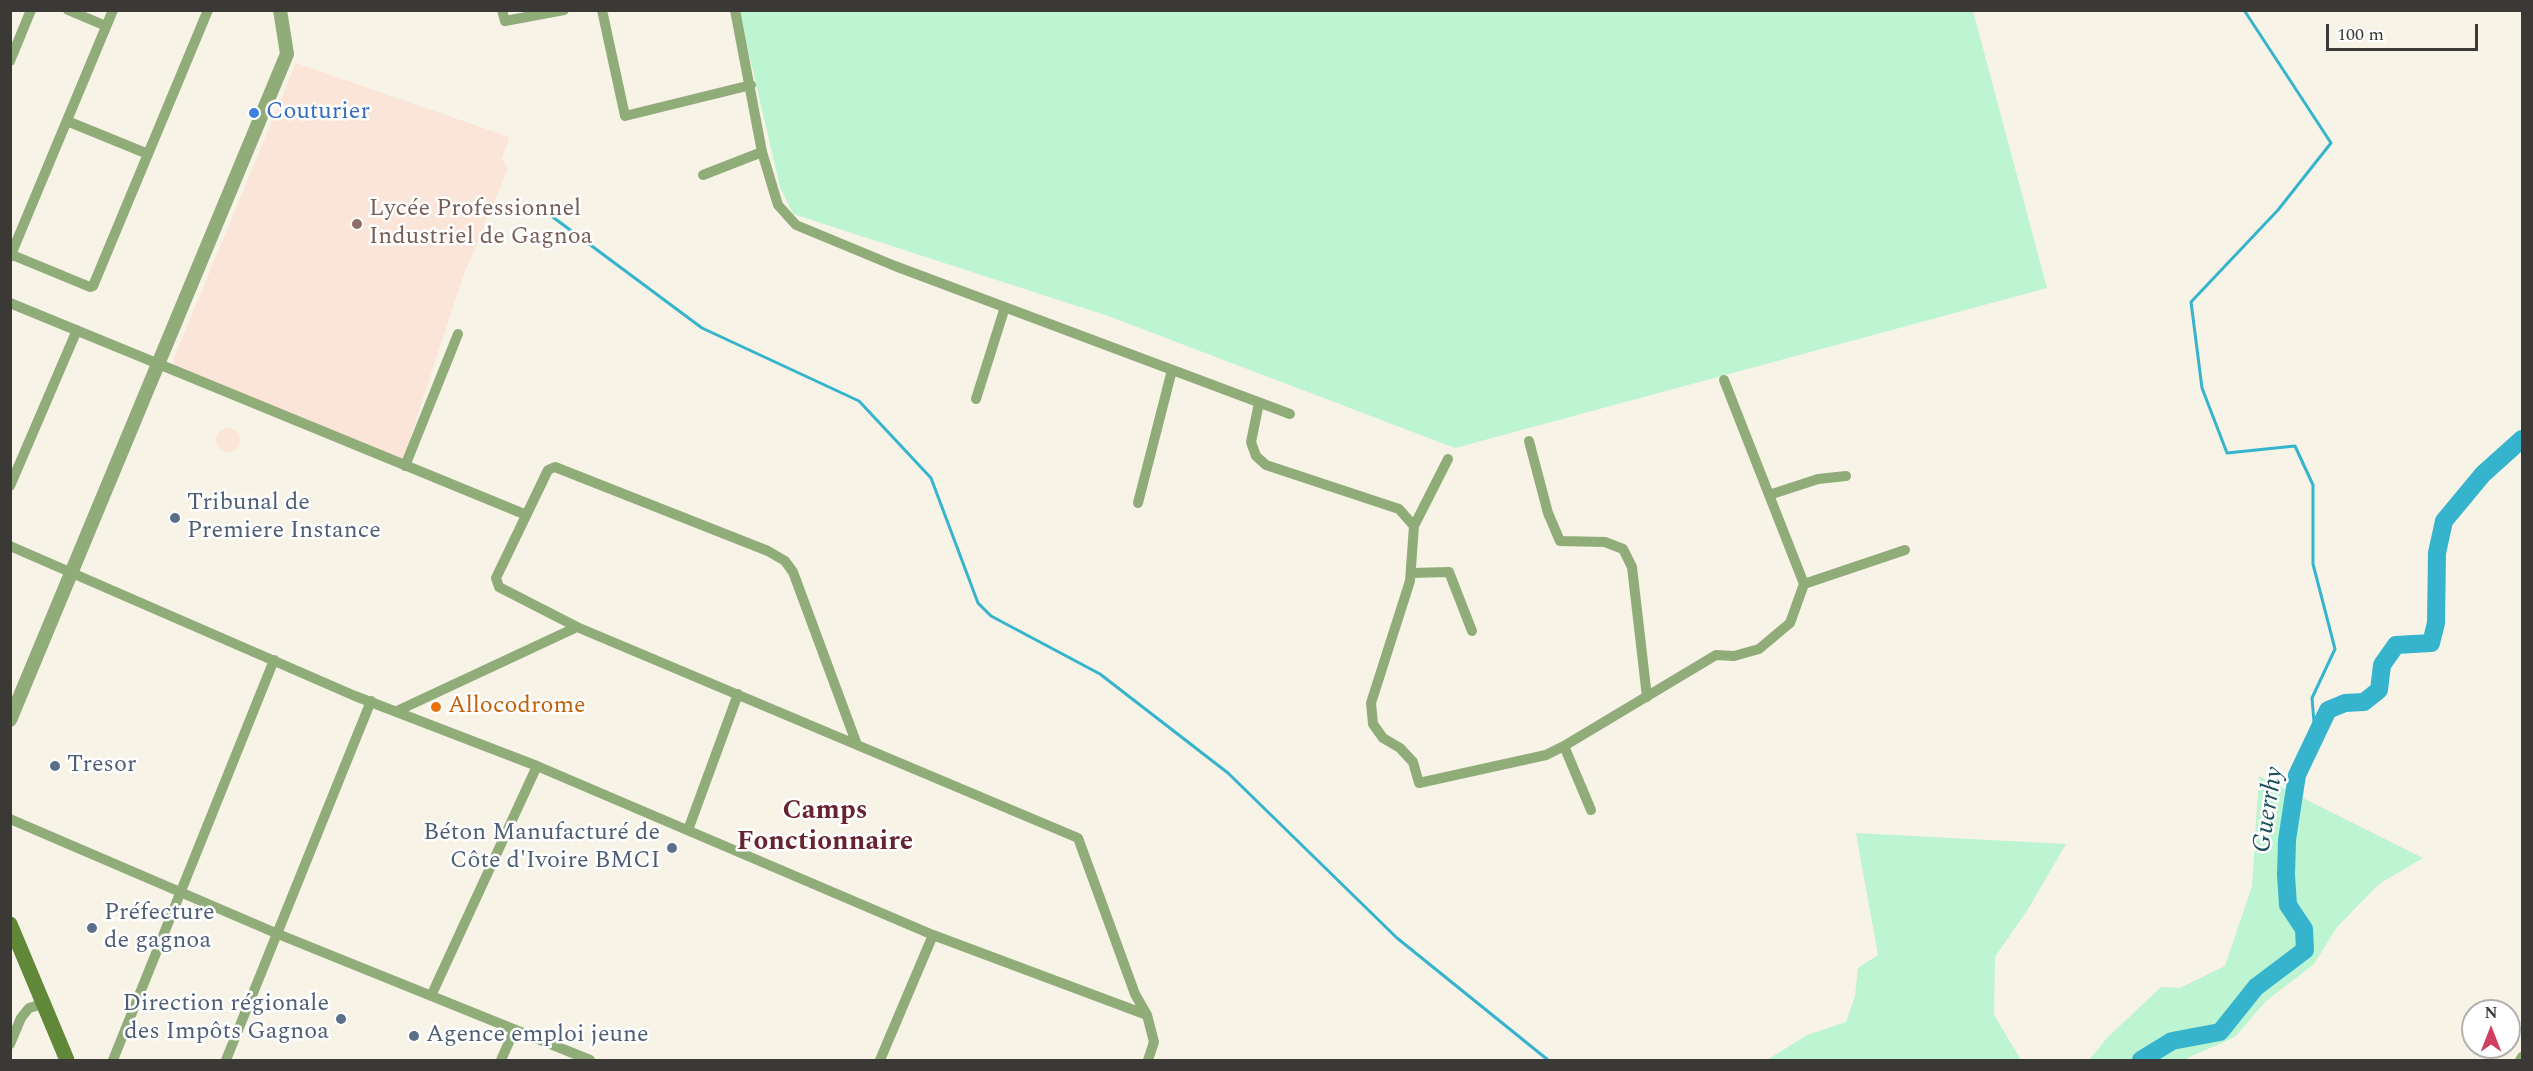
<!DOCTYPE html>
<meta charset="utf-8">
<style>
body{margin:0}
#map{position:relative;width:2533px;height:1071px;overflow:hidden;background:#f7f3e7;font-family:Spectral,serif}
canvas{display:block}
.frame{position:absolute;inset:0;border:12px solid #3b3935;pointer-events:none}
.north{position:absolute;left:2461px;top:999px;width:60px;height:60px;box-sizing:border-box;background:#fff;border:2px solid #b1b0ae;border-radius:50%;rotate:0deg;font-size:16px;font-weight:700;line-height:24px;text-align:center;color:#3b3935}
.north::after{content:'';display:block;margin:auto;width:21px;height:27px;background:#cf3f5f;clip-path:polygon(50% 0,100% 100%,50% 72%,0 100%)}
.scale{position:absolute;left:2326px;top:24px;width:152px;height:27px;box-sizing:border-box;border:3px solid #3b3935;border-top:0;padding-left:8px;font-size:18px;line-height:21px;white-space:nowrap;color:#3b3935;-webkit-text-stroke:4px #fff;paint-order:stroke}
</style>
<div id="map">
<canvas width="2533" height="1071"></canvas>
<div class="frame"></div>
<div class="north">N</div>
<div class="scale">100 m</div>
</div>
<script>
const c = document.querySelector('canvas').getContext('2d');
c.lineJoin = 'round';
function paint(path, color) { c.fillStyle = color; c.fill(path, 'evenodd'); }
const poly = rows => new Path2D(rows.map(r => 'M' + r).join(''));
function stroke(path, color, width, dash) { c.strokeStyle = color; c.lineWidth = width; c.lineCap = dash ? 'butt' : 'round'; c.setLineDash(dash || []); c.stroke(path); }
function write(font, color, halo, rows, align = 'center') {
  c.font = font + ' Spectral,serif'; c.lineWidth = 5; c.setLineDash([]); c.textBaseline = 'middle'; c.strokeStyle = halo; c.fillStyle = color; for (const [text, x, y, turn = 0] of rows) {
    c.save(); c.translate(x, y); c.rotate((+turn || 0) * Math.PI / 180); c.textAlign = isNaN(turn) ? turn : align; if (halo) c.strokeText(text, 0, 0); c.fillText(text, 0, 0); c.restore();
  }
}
paint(poly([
 [296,63,509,137,512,129,502,159,508,169,462,279,403,460,174,368,174,358],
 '216 440a12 12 0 1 1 24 0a12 12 0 1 1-24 0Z'
]), '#fbe4d8');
paint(poly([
 [739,11,1973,11,2047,288,1455,448,1108,316,793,214,780,187],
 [2259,776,2423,858,2379,884,2337,927,2314,964,2266,1001,2235,1037,2183,1060,2089,1060,2107,1038,2161,987,2180,988,2225,966,2252,886],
 [1856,833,2066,844,2028,909,1995,957,1994,1015,2021,1060,1767,1060,1807,1035,1846,1022,1855,996,1858,968,1878,955]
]), '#bdf4d1');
stroke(poly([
 [2244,10,2331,143,2278,210,2191,302,2202,388,2227,453,2295,446,2313,485,2313,564,2335,649,2312,698,2315,734],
 [542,209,702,328,859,401,931,478,978,603,991,616,1100,674,1228,773,1397,938,1548,1060]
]), '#37b4cd', 3);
stroke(poly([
 [2141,1060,2172,1041,2220,1032,2256,987,2305,950,2304,929,2288,905,2286,875,2287,840,2297,775,2328,710,2345,703,2364,702,2379,690,2382,665,2396,645,2431,643,2436,623,2437,553,2444,521,2483,474,2522,439]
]), '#37b4cd', 18);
stroke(poly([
 [68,10,106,26],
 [502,10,505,21,564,10],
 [602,10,625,116,751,85],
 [735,10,762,152,778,205,796,225,895,266,1290,414],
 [10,61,31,10],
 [67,121,148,154],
 [703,175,762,152],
 [10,254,90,287,93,286,208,10],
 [10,257,113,10],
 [10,303,524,514],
 [976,399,1005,307],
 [1259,403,1251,442,1256,456,1266,465,1399,509,1414,526],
 [1529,441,1548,513,1560,541,1605,542,1623,549,1632,567,1647,697],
 [1448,459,1414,526,1410,581,1371,703,1373,724,1383,738,1400,748,1413,762,1419,783,1546,755,1564,746],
 [405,466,458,334],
 [10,486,77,330],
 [1769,495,1818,479,1846,476],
 [1138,503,1172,370],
 [10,546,355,696,537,766,933,935,1147,1015],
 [1411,573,1449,572,1472,631],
 [1804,584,1905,550],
 [397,711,577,627],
 [856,742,793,572,785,561,768,551,555,467,548,470,496,578,499,587,577,627,1078,838,1135,994,1147,1015,1154,1042,1148,1060],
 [1591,810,1564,746,1716,655,1734,656,1759,649,1790,623,1804,584,1724,380],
 [10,819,278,934,590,1060],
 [688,830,738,694],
 [431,996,537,766],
 [10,1044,21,1018,29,1008,46,1003],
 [113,1060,274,660],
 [226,1060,371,701],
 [501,1060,514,1031],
 [880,1060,933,935],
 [2520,1060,2522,1057]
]), '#90ac79', 10);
stroke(poly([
 [10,720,287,54,280,10]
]), '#90ac79', 14);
stroke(poly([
 [10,924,67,1060]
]), '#618839', 15);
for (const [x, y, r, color] of [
 [254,113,6,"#3f7fe0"],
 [357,224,6,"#8d6e63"],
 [175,518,6,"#5c6f8a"],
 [436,707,6,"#e8710a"],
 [55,766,6,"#5c6f8a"],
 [672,848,6,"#5c6f8a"],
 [92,928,6,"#5c6f8a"],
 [341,1019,6,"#5c6f8a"],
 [414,1036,6,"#5c6f8a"]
]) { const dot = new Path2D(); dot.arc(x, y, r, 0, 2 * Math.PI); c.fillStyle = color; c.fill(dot); stroke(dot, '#fff', 2); }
write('24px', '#366cbe', '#fff', [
 ["Couturier",266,113]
], 'left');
write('24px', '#785e54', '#fff', [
 ["Lycée Professionnel",369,210],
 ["Industriel de Gagnoa",369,238]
], 'left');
write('24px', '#4e5e75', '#fff', [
 ["Tribunal de",187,504],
 ["Premiere Instance",187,532],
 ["Tresor",67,766],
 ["Béton Manufacturé de",660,834,"right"],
 ["Côte d'Ivoire BMCI",660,862,"right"],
 ["Préfecture",104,914],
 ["de gagnoa",104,942],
 ["Direction régionale",329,1005,"right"],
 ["des Impôts Gagnoa",329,1033,"right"],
 ["Agence emploi jeune",426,1036]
], 'left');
write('24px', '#c56008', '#fff', [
 ["Allocodrome",448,707]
], 'left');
write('italic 26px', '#1e515c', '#fff', [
 ["Guerrhy",2270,810,-81]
]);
write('bold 27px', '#682330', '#fff', [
 ["Camps",825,813],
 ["Fonctionnaire",825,844]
]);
</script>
